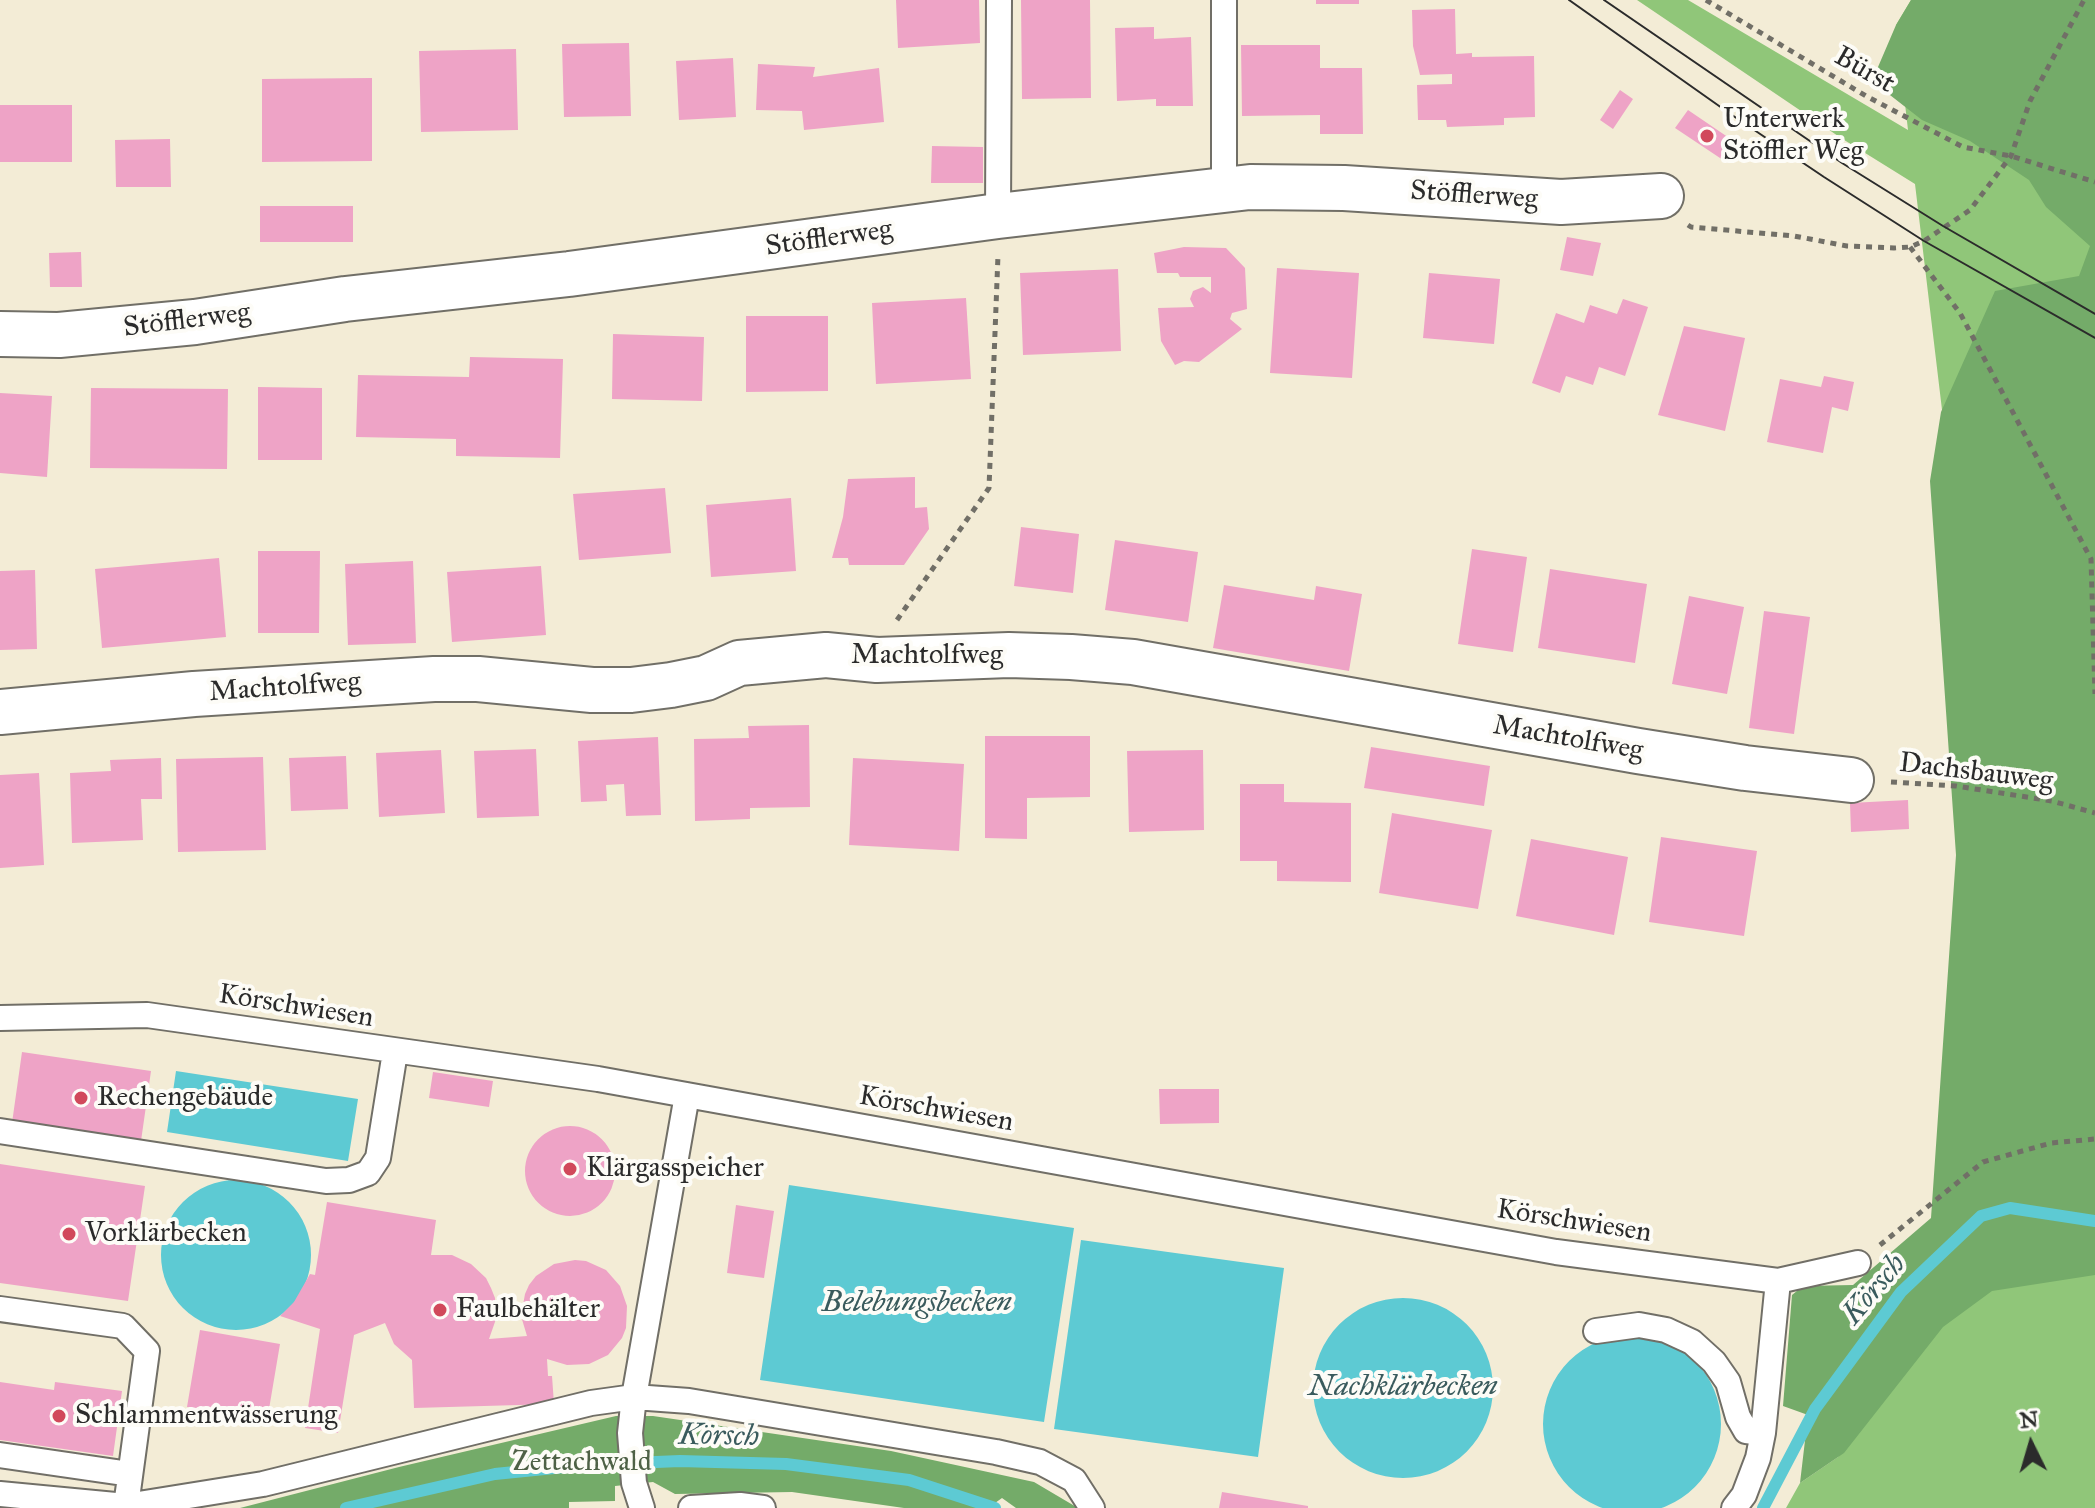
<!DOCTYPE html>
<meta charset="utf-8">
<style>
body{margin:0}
#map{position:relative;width:2095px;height:1508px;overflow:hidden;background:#f3ecd6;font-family:"IM FELL Great Primer",serif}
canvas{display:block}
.north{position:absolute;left:1991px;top:1404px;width:80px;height:80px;-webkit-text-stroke:6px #fdfcf7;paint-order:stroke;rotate:355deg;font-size:22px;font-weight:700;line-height:32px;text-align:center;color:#2b2b2b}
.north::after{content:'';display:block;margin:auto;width:28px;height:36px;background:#2b2b2b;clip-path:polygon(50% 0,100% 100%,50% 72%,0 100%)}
</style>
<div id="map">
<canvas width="2095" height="1508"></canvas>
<div class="north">N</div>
</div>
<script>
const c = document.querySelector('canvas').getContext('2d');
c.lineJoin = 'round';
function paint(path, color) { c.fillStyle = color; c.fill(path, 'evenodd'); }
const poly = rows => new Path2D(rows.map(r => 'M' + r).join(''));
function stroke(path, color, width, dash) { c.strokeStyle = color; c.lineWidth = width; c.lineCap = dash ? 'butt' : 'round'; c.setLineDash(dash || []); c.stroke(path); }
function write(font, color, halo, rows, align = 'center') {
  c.font = font + ' "IM FELL Great Primer",serif'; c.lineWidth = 8; c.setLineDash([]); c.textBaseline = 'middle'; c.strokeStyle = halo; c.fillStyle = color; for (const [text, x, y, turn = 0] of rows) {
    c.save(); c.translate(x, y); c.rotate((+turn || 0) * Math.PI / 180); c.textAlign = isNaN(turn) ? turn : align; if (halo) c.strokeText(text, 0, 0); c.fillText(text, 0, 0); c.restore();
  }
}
paint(poly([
 [1637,0,1688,0,1908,130,1896,25,1911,0,2095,0,2095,1508,1786,1508,1800,1483,1838,1457,2034,1179,1915,184,1841,138]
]), '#90c679');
paint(poly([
 [1911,0,2095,0,2095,1275,1992,1291,1943,1327,1844,1453,1800,1483,1808,1415,1783,1406,1792,1295,1803,1286,1853,1285,1931,1218,1956,855,1930,481,1941,412,1995,291,2079,276,2090,246,2046,207,2029,180,1970,141,1922,120,1872,81,1896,25],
 [616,1416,653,1416,891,1451,1034,1482,1078,1508,1016,1508,1002,1498,988,1508,904,1508,792,1492,675,1494,653,1482,615,1486,615,1501,569,1502,569,1508,240,1508,399,1467]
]), '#74ab69');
paint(poly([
 [176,1071,358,1099,348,1161,167,1132],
 '161 1255a75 75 0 1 1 150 0a75 75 0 1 1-150 0Z',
 [789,1185,1074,1228,1044,1422,760,1380],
 [1081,1240,1284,1268,1258,1457,1054,1429],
 '1313 1388a90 90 0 1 1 180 0a90 90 0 1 1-180 0Z',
 '1543 1424a89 89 0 1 1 178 0a89 89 0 1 1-178 0Z'
]), '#5dcad3');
stroke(poly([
 [346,1508,495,1474,584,1465,680,1461,786,1464,909,1480,995,1508],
 [1763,1508,1815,1409,1901,1292,1981,1216,2010,1208,2095,1221]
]), '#5dcad3', 12);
paint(poly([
 [896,0,979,0,980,43,898,48],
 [1021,0,1090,0,1091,98,1022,99],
 [1316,0,1359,0,1359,4,1316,4],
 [1455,9,1456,54,1472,53,1472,57,1534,56,1535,117,1504,118,1504,125,1447,127,1446,120,1418,120,1417,85,1452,84,1452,74,1420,75,1413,46,1412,10],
 [1154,27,1154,39,1191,37,1193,106,1156,106,1156,99,1117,101,1115,28],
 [629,43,631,116,564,117,562,44],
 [1241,45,1320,45,1320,68,1362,68,1363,134,1320,134,1320,115,1242,116],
 [516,49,518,130,421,132,419,51],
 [733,58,736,117,679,120,676,61],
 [758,64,815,67,813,77,879,68,884,122,804,130,802,111,756,110],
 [372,78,372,161,262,162,262,79],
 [1620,90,1633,99,1613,129,1600,120],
 [0,105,72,105,72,162,0,162],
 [1688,110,1738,144,1726,162,1675,128],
 [170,139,171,187,116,187,115,140],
 [932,146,983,147,983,183,931,183],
 [260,206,353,206,353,242,260,242],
 [1567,237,1601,243,1593,276,1560,270],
 [1184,247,1226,248,1245,268,1247,309,1232,313,1230,319,1242,329,1199,362,1184,361,1175,365,1161,341,1158,308,1194,307,1190,299,1193,291,1203,287,1211,293,1211,277,1180,277,1178,273,1157,273,1154,253],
 [81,252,82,287,50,287,49,253],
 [1277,268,1359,273,1352,378,1270,373],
 [1118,269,1121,351,1023,355,1020,273],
 [1429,273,1500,279,1494,344,1423,338],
 [966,298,971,379,876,384,872,303],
 [1623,299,1648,307,1625,376,1599,367,1593,385,1566,376,1560,393,1532,383,1556,313,1584,323,1590,305,1617,314],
 [746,316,828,316,828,391,746,392],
 [1684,326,1745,338,1725,431,1658,415],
 [613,334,704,337,702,401,612,399],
 [470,357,563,359,560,458,456,456,456,439,356,437,358,375,469,377],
 [1824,376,1854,382,1848,411,1832,407,1823,453,1767,442,1780,379,1821,387],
 [258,387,322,388,322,460,258,460],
 [91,388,228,389,227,469,90,468],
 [0,393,52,396,47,477,0,473],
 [915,477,915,508,927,507,929,529,904,565,849,565,848,558,832,558,843,517,848,479],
 [665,488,671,553,579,560,573,494],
 [791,498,796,571,711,577,706,505],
 [1021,527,1079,534,1073,593,1014,586],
 [1115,540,1198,552,1188,622,1105,610],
 [1472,549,1527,557,1513,652,1458,644],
 [258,551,320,551,319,633,258,633],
 [219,558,226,637,102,648,95,569],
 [413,561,416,643,348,645,345,564],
 [541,566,546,635,452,642,447,572],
 [1550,569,1647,584,1635,663,1538,648],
 [35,570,37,649,0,650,0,571],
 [1224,585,1314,600,1316,586,1362,594,1349,671,1213,648],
 [1689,596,1744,607,1727,694,1672,684],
 [1764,611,1810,617,1794,734,1749,728],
 [809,725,810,807,750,808,750,819,695,821,694,739,749,738,748,726],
 [985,736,1090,736,1090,797,1027,798,1027,839,985,838],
 [658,737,661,815,626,816,624,784,606,785,607,801,581,802,578,741],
 [1371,747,1490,766,1484,806,1364,788],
 [536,749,539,816,477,818,474,751],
 [441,750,445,813,379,817,376,753],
 [1203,750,1204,830,1129,832,1127,751],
 [346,756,348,809,291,811,289,758],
 [263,757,266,850,178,852,176,759],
 [161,758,162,799,141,799,143,840,72,843,70,773,111,771,110,760],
 [853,758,964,764,959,851,849,845],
 [39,773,44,865,0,868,0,775],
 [1240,784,1284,784,1284,802,1351,803,1351,882,1277,881,1277,861,1240,861],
 [1908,800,1909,829,1851,832,1850,803],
 [1392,813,1492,830,1478,909,1379,893],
 [1661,837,1757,851,1744,936,1649,922],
 [1531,839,1628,857,1614,935,1516,916],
 [22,1052,151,1071,141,1141,12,1123],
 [433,1072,493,1081,489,1107,429,1098],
 [1159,1089,1219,1089,1219,1123,1160,1124],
 '525 1171a45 45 0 1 1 90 0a45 45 0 1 1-90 0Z',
 [0,1164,145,1186,128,1301,0,1283],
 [327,1202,436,1220,431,1255,452,1255,471,1264,486,1278,491,1288,495,1298,496,1319,489,1339,527,1336,521,1316,525,1294,529,1285,536,1276,554,1264,575,1260,586,1261,606,1270,620,1286,627,1306,626,1328,622,1338,608,1355,589,1364,567,1365,547,1359,548,1376,552,1376,554,1404,414,1408,412,1360,394,1344,385,1323,354,1335,338,1433,305,1428,320,1329,280,1316,294,1302,310,1274,315,1275],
 [736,1205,774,1211,764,1278,727,1273],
 [200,1330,280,1344,267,1421,187,1407],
 [0,1382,54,1390,55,1382,122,1391,113,1456,0,1440],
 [1222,1492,1308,1506,1308,1508,1219,1508]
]), '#eea3c6');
const service = poly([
 [1224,0,1224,189],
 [998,216,999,0],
 [0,1018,147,1015,598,1079,1556,1252,1778,1281,1858,1263],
 [687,1095,634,1397,689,1401,996,1452,1040,1462,1074,1480,1092,1508],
 [0,1131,326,1181,349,1180,368,1173,378,1158,395,1052],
 [0,1309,123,1326,147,1351,126,1506],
 [1596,1331,1639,1325,1666,1330,1692,1342,1714,1362,1728,1382,1738,1417,1746,1431,1763,1433],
 [0,1455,130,1474],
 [0,1494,126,1506,263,1484,591,1403,634,1397,630,1433,634,1483,642,1508],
 [691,1508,740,1505,763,1508],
 [1734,1508,1744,1495,1758,1458,1763,1433,1778,1281]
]);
const minor = poly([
 [0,334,59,335,195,322,345,299,569,274,998,216,1250,187,1344,188,1561,202,1661,196],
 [0,712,194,694,434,679,478,679,592,690,631,690,671,685,706,678,739,663,826,655,877,660,1009,655,1071,657,1133,662,1638,751,1745,768,1851,780]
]);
stroke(service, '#716f67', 28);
stroke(minor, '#716f67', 48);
stroke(poly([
 [1706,0,1866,96,1963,147,2011,156,2095,182],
 [1688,225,1691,227,1794,236,1847,246,1894,248,1910,247,1924,241,1970,210,2011,156,2030,101,2084,0],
 [1910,247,1960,313,2091,559,2095,694],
 [897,620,989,488,998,255],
 [1891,782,1956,786,2052,801,2095,813],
 [1880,1245,1983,1162,2051,1143,2095,1139]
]), '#716f67', 5, [6, 6]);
stroke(service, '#fff', 24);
stroke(minor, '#fff', 44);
stroke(poly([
 [1569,0,1729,113,1824,177,1924,241,2095,338],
 [1604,0,1842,163,1943,226,2095,314]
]), '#2b2b2b', 2);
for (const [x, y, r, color] of [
 [1707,136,8,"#d1495b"],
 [81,1098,8,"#d1495b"],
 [570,1169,8,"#d1495b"],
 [69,1234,8,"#d1495b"],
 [440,1310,8,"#d1495b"],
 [59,1416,8,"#d1495b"]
]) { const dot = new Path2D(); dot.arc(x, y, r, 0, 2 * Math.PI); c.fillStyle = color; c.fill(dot); stroke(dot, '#fdfcf7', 3); }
write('28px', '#2b2b2b', '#fdfcf7', [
 ["Bürst",1864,71,30],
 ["Stöfflerweg",1474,196,4],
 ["Stöfflerweg",829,239,-8],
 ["Stöfflerweg",187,321,-7],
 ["Machtolfweg",927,656],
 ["Machtolfweg",285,688,-4],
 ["Machtolfweg",1568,739,10],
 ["Dachsbauweg",1976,773,7],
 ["Körschwiesen",296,1007,9],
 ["Körschwiesen",936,1110,10],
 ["Körschwiesen",1574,1222,9]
]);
write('28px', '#2b2b2b', '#fdfcf7', [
 ["Unterwerk",1723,120],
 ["Stöffler Weg",1723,152],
 ["Rechengebäude",97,1098],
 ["Klärgasspeicher",586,1169],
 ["Vorklärbecken",85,1234],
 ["Faulbehälter",456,1310],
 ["Schlammentwässerung",75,1416]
], 'left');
write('28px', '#4e6146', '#fdfcf7', [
 ["Zettachwald",582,1463]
]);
write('italic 30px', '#3a5b5d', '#fdfcf7', [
 ["Körsch",1875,1290,-50],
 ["Belebungsbecken",917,1304],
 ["Nachklärbecken",1403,1388],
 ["Körsch",719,1437,1]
]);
</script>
